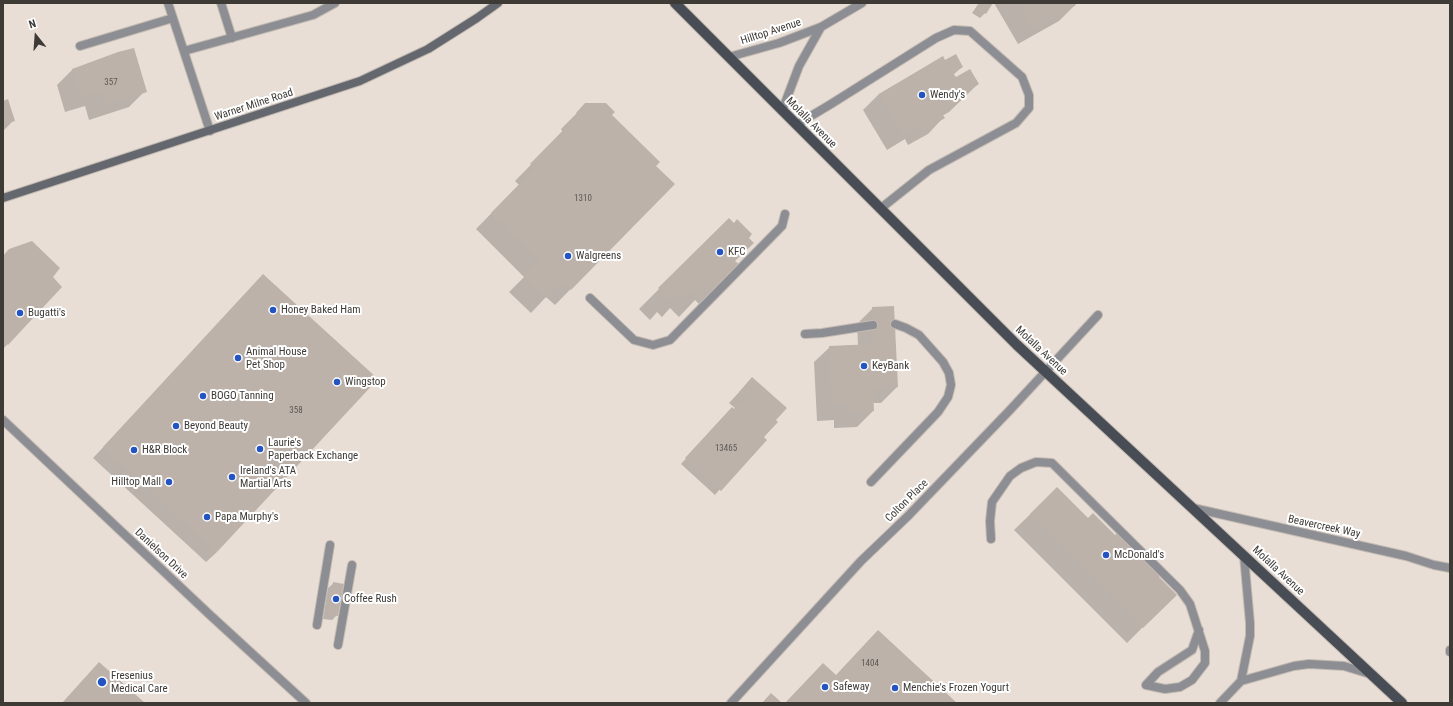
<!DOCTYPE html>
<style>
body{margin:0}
#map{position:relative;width:1453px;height:706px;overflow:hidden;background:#e8ded5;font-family:"Roboto Condensed",sans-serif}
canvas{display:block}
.frame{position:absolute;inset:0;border:4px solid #3e3a36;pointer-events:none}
.north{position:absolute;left:16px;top:16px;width:40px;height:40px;-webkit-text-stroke:3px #fff;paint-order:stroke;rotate:343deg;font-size:11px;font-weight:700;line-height:16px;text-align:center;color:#3e3a36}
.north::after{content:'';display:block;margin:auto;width:14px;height:18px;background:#3e3a36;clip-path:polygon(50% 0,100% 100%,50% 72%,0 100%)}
</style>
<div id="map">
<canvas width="1453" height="706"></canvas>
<div class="frame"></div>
<div class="north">N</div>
</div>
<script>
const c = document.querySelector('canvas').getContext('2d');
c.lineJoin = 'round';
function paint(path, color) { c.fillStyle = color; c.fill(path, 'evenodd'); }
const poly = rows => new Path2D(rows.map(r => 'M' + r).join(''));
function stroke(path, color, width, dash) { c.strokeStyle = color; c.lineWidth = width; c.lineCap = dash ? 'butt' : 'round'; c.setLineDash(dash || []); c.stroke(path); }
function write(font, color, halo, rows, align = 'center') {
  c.font = font + ' "Roboto Condensed",sans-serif'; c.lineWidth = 4; c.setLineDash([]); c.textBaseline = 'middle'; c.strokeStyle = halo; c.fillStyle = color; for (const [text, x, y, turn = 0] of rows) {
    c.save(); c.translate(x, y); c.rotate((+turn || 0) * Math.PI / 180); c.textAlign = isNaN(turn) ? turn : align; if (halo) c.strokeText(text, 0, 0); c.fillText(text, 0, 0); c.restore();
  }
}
paint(poly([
 [979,3,991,3,985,13,980,18,972,13],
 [994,3,1074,3,1075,5,1059,21,1018,44],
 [943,57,945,61,962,67,953,75,955,79,978,84,949,112,942,116,943,118,928,134,908,145,905,139,887,150,863,110,879,94],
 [73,69,145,91,129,107,89,120,85,106,65,112,57,85],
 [3,100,14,120,3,131],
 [586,104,610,115,655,166,674,184,555,305,546,297,531,313,509,292,524,277,476,229,519,185,515,181,563,132,561,129],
 [729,219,734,224,734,261,738,265,699,304,695,300,679,317,670,308,662,317,657,312,650,320,639,309],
 [3,256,51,277,60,287,3,349],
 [873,308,897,387,881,403,872,403,873,411,857,427,834,428,834,420,817,421,814,362,830,347,858,345,857,324],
 [742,389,771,423,763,437,715,495,681,464,727,414,735,408,729,403],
 [114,436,217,552,206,562,93,458],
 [1057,488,1088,519,1157,577,1175,595,1127,643,1014,530],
 [334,583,337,615,332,620,323,619,328,588]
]), '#0003');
paint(poly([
 [979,3,993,3,986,14,976,8],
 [1019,3,1075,3,1076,5,1034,29],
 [134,48,147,92,105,105,101,91,81,97,72,69,118,52],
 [956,54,963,67,953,73,956,77,970,69,979,84,964,93,966,96,941,112,945,118,925,130,921,124,903,135,879,94,943,56,945,60],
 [8,99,15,121,3,124,3,101],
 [585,103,606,103,615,112,612,115,660,162,656,166,675,184,571,290,563,282,547,298,525,276,540,260,491,213,535,168,530,164,578,115,576,113],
 [729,218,734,223,737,219,752,234,749,238,754,243,735,261,740,265,720,285,716,281,700,297,691,289,683,297,678,292,670,300,658,288],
 [32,241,60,268,53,277,62,287,8,345,3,340,3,256,9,249],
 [263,274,378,379,217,552,103,447],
 [894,306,898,387,873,389,874,411,850,412,849,404,832,405,829,346,874,344,872,307],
 [752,377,787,408,776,420,778,422,764,437,767,440,721,491,685,458,732,407,734,409,745,397,739,392],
 [1057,487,1088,518,1093,513,1115,535,1118,532,1161,574,1159,577,1177,595,1143,628,1030,514],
 [333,582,344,584,338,616,328,614],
 [878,630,957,703,785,703,823,663,836,675],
 [99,662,145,703,62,703],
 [771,693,782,703,762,703]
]), '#bcb2aa');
const lane = poly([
 [168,3,210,131],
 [221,3,232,38],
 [80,46,173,18],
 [184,51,313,15,335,3],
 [796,125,831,104,936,38,954,30,970,31,1022,77,1029,95,1029,108,1016,123,929,170,880,209],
 [590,298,634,340,653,345,670,340,782,226,785,214],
 [805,334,822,333,873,325],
 [3,420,210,615,306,703],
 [871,482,938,412,948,397,951,385,949,373,943,362,919,335,906,328,895,324],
 [991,539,990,521,992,502,1010,476,1021,468,1036,462,1052,463,1180,590,1190,604,1205,651,1205,663,1192,680,1180,687,1165,689,1146,685],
 [317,625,330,545],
 [338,645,352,565],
 [1450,650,1450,652],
 [1241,681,1294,666,1309,664,1344,666,1370,674],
 [1146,685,1158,672,1192,650,1199,630],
 [731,703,861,561,908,516,1010,410,1098,315],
 [1220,703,1241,681,1250,636,1250,623,1244,556]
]);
const street = poly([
 [729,57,779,43,821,27,862,3],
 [782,111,799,66,821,27],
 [1193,508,1406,556,1434,565,1450,568]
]);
const secondary = poly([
 [3,198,360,81,428,49,477,18,498,3]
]);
const primary = poly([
 [675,3,1017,345,1402,703]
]);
stroke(lane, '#c3bab2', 10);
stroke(street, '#c3bab2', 10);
stroke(secondary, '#c3bab2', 10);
stroke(primary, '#c3bab2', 12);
stroke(lane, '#8c8e93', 8);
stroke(street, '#8c8e93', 8);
stroke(secondary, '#64686e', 8);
stroke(primary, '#484c54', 10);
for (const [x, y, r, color] of [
 [922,95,4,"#2454c2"],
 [720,252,4,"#2454c2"],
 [568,256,4,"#2454c2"],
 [273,310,4,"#2454c2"],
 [20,313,4,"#2454c2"],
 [238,358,4,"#2454c2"],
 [864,366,4,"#2454c2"],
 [337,382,4,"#2454c2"],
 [203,396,4,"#2454c2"],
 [176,426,4,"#2454c2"],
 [260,449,4,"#2454c2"],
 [134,450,4,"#2454c2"],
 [232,477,4,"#2454c2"],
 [169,482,4,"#2454c2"],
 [207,517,4,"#2454c2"],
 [1106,555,4,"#2454c2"],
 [336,599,4,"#2454c2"],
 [102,682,5,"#2454c2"],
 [825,687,4,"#2454c2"],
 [895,688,4,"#2454c2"]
]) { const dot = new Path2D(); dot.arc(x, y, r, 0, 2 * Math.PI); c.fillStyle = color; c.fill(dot); stroke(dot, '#fff', 1.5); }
write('9px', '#5e5853', null, [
 ["357",111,83],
 ["1310",583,199],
 ["358",296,411],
 ["13465",726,449],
 ["1404",870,664]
]);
write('11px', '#3e3a36', '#fff', [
 ["Hilltop Avenue",771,32,-18],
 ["Warner Milne Road",254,105,-18],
 ["Molalla Avenue",811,123,45],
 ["Molalla Avenue",1041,351,43],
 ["Colton Place",907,501,-45],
 ["Beavercreek Way",1324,527,12],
 ["Danielson Drive",161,554,43],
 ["Molalla Avenue",1278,571,43]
]);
write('11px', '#3e3a36', '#fff', [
 ["Wendy's",930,95],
 ["KFC",728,252],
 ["Walgreens",576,256],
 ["Honey Baked Ham",281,310],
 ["Bugatti's",28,313],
 ["Animal House",246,352],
 ["Pet Shop",246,365],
 ["KeyBank",872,366],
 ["Wingstop",345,382],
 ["BOGO Tanning",211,396],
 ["Beyond Beauty",184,426],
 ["Laurie's",268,443],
 ["Paperback Exchange",268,456],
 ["H&R Block",142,450],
 ["Ireland's ATA",240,471],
 ["Martial Arts",240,484],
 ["Hilltop Mall",161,482,"right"],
 ["Papa Murphy's",215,517],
 ["McDonald's",1114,555],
 ["Coffee Rush",344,599],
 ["Fresenius",111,676],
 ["Medical Care",111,689],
 ["Safeway",833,687],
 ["Menchie's Frozen Yogurt",903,688]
], 'left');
</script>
